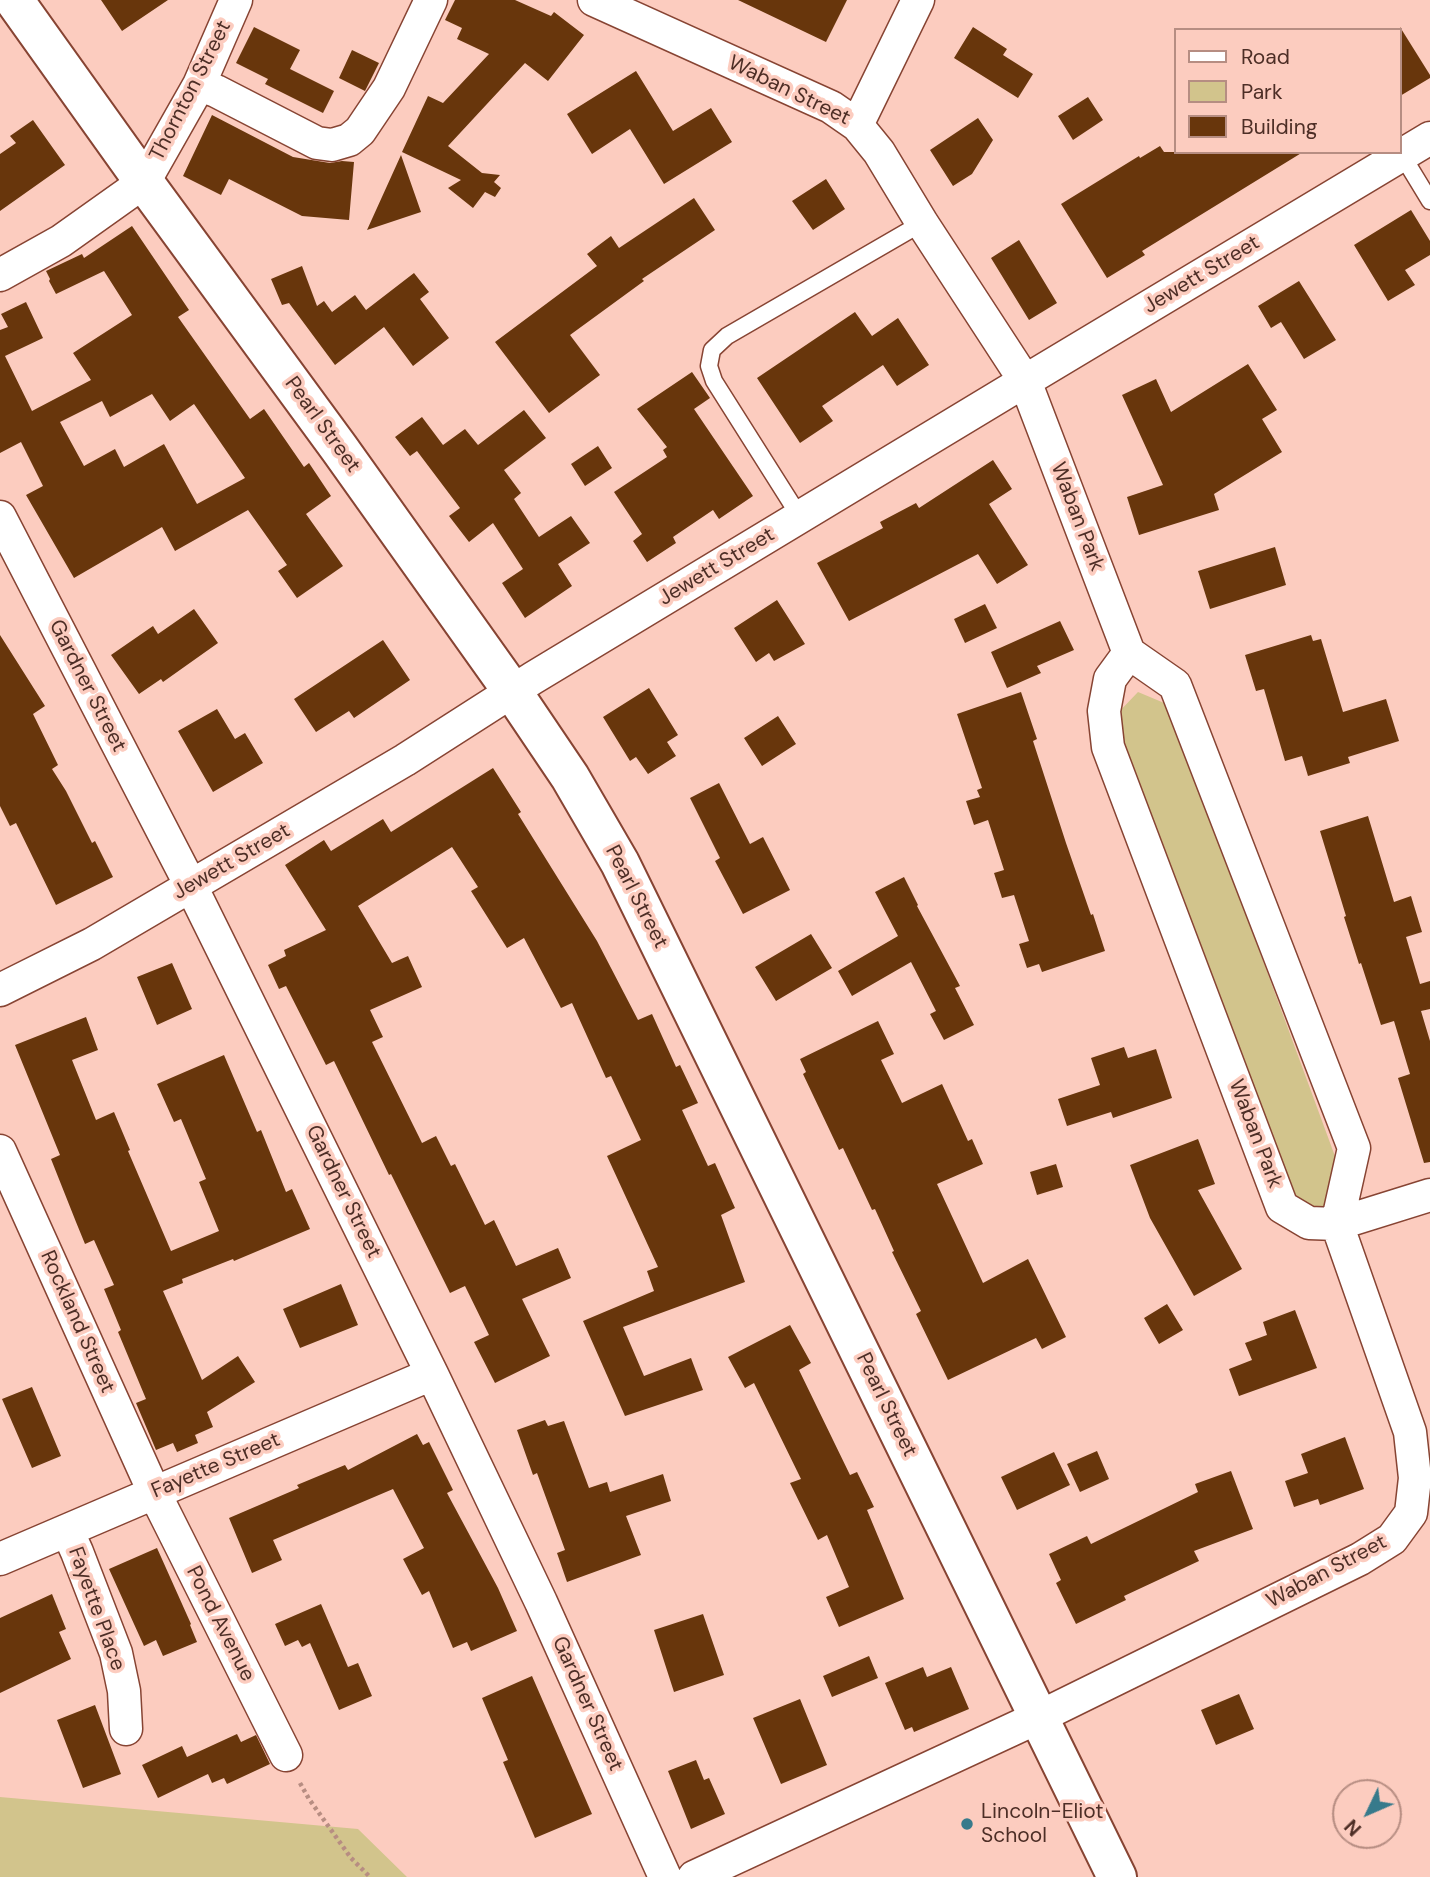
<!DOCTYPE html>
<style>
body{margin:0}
#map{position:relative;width:1430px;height:1877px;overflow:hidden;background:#fcccbf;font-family:"DM Sans",sans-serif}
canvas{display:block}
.legend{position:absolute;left:1174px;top:28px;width:228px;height:126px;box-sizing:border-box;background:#fcccbf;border:2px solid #b68d82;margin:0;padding:9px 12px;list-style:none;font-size:21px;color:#4d2e26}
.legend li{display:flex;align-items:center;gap:14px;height:35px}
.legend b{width:35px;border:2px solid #b68d82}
.north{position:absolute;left:1332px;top:1779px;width:70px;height:70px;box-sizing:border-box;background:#fcccbf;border:2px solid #b68d82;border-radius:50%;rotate:226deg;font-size:19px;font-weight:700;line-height:28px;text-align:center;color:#4d2e26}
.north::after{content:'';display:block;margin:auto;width:24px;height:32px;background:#377a8b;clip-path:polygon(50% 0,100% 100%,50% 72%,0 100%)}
</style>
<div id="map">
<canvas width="1430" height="1877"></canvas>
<ul class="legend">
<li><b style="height:9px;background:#fff"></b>Road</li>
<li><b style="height:19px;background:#d2c48c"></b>Park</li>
<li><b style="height:19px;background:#68360c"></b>Building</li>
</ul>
<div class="north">N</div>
</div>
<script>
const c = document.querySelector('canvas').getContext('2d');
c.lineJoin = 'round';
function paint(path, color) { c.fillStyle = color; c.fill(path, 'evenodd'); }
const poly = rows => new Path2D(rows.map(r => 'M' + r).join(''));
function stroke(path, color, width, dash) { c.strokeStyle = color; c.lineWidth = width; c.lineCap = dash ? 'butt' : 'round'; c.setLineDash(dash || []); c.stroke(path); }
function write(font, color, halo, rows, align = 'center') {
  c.font = font + ' "DM Sans",sans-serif'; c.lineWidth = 7; c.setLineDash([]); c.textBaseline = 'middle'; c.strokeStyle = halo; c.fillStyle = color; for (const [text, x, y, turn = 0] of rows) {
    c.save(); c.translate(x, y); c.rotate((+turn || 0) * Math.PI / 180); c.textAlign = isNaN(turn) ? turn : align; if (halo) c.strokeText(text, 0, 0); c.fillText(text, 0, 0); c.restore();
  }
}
paint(poly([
 [1138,692,1169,705,1343,1178,1331,1206,1307,1206,1286,1190,1176,881,1116,745,1114,717],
 [0,1797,358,1829,407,1877,0,1877]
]), '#d2c48c');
paint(poly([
 [101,0,168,0,122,31],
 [455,0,515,0,551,16,554,12,584,35,548,81,525,63,448,146,482,173,500,175,494,182,501,188,495,197,485,192,473,208,448,188,461,180,402,152,428,96,443,103,489,54,457,39,462,28,445,20],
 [738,0,847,0,826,42],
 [254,27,300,50,290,69,334,91,323,113,265,84,268,79,236,63],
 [973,27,1007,49,1003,55,1033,74,1018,98,954,58],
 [1400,27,1430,75,1430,78,1400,96],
 [352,50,379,63,365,91,339,78],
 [636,71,673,131,711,108,732,142,664,184,630,129,592,154,567,114],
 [1088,97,1103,120,1073,140,1058,116],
 [212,115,293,157,330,163,342,161,354,162,349,220,302,216,229,179,221,195,183,176],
 [978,118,993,140,972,174,953,186,930,150],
 [33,120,65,165,0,211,0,154,16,143,10,136],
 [1160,146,1164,152,1303,152,1142,251,1145,255,1107,278,1061,204,1139,156,1140,158],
 [401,155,421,212,367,230],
 [826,179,845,209,813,230,792,201],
 [694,198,715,230,642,279,644,281,570,335,600,375,549,413,495,342,597,266,587,254,611,236,619,248],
 [1411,210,1430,241,1430,255,1405,270,1415,285,1388,301,1354,245],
 [132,226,189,310,178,317,250,419,264,409,304,467,309,463,331,496,306,514,343,566,297,598,278,571,287,565,248,510,175,551,162,527,74,578,26,495,43,486,21,442,0,453,0,330,8,327,1,314,26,302,43,338,5,356,32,411,91,380,73,353,132,315,104,271,56,294,49,281,50,279,46,271,82,254,84,258],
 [152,394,170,421,194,404,245,478,197,504,164,444,124,467,115,449,84,466,60,422,102,401,110,417],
 [1019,240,1057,303,1029,320,991,258],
 [302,266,317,306,324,301,332,312,355,295,366,310,414,273,429,292,420,299,449,338,413,366,384,327,335,365,289,303,282,305,271,279],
 [1299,281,1336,340,1304,359,1281,322,1271,328,1258,306],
 [855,312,872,336,898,318,929,365,897,386,883,365,822,406,833,421,800,443,757,378],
 [1248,364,1277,410,1262,419,1282,452,1214,494,1219,510,1139,535,1127,497,1163,485,1122,395,1156,379,1171,412],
 [692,372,710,398,694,409,753,496,719,519,713,510,673,537,676,543,647,562,633,541,642,534,614,492,667,457,663,450,667,447,637,409],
 [524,410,546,438,504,470,521,493,514,499,539,537,571,516,590,543,558,564,572,586,525,618,502,583,523,569,493,523,469,542,449,516,460,508,417,451,410,456,395,437,422,417,443,445,465,429,478,445],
 [598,446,612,468,585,486,571,464],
 [993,460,1012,489,989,504,1028,565,997,584,978,554,849,621,817,563,883,528,880,522,916,503,919,508],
 [1275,547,1286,585,1210,609,1198,571],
 [777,600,805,644,774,661,769,653,756,662,734,628],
 [985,604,997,628,965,643,954,619],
 [194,609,218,643,163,682,161,679,139,694,111,655,153,626,158,634],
 [1060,621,1074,650,1037,666,1041,673,1007,688,991,652],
 [0,635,45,706,33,714,58,765,52,769,66,791,92,843,95,841,113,877,56,905,16,823,10,826,0,806],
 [1311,635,1313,641,1321,639,1343,712,1386,699,1399,741,1348,757,1350,763,1308,776,1302,756,1285,761,1264,689,1256,691,1245,655],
 [383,640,410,680,354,718,349,711,316,732,294,699],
 [649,688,678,735,667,742,676,756,648,774,636,757,630,761,603,717],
 [1021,692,1037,739,1033,741,1066,843,1091,915,1093,914,1105,951,1042,972,1039,964,1027,968,1019,944,1029,941,1014,895,1002,898,994,873,1004,870,988,820,974,825,966,801,980,797,977,790,982,788,957,714],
 [217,709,235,739,245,733,263,763,213,792,178,731],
 [778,716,796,744,762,766,744,738],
 [493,768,521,812,518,814,597,941,638,1020,652,1014,676,1067,680,1065,698,1103,682,1110,708,1166,715,1163,735,1208,721,1215,745,1282,623,1327,644,1376,691,1358,703,1390,625,1416,583,1321,654,1291,647,1271,658,1267,607,1156,641,1140,611,1076,606,1078,572,1003,561,1008,524,938,507,948,471,891,478,887,452,847,358,906,392,963,408,956,422,987,370,1010,383,1037,372,1042,422,1143,436,1136,451,1166,455,1164,485,1225,494,1220,516,1266,558,1248,571,1278,522,1299,550,1356,495,1383,474,1342,489,1335,465,1286,450,1293,391,1174,389,1175,334,1061,326,1065,286,986,279,989,268,965,286,956,284,950,326,930,285,865,324,840,331,851,383,819,391,832],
 [719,783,750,844,763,837,790,890,743,914,715,861,720,858,690,798],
 [1368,816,1394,902,1411,896,1422,932,1406,937,1420,984,1430,981,1430,1009,1421,1011,1430,1041,1430,1162,1424,1163,1398,1078,1410,1074,1394,1021,1381,1025,1361,963,1359,964,1344,917,1346,916,1320,831],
 [904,877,918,905,917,906,960,986,955,988,974,1025,944,1040,930,1014,936,1011,911,962,852,996,838,971,898,936,875,892],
 [811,934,832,968,776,1001,755,967],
 [172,963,192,1009,157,1025,137,977],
 [86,1017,98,1050,72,1060,96,1120,114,1112,130,1150,128,1151,171,1251,219,1231,199,1182,206,1179,181,1119,174,1122,157,1084,224,1055,257,1132,261,1130,286,1192,292,1189,310,1229,234,1261,233,1259,182,1279,183,1283,163,1291,202,1380,238,1356,255,1382,207,1412,213,1427,195,1435,198,1443,177,1452,173,1443,156,1450,136,1403,146,1399,118,1332,121,1330,104,1289,114,1285,94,1240,85,1244,76,1222,51,1159,60,1155,15,1045],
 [878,1021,894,1054,881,1060,902,1103,942,1084,968,1141,972,1139,983,1164,937,1184,983,1283,1028,1259,1066,1337,1042,1349,1036,1338,948,1380,916,1314,921,1311,892,1252,894,1251,875,1209,872,1210,843,1148,839,1150,803,1074,806,1072,800,1059],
 [1124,1047,1128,1058,1156,1049,1172,1098,1113,1118,1111,1112,1067,1126,1058,1099,1100,1085,1091,1058],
 [1198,1139,1215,1184,1198,1190,1242,1269,1194,1296,1150,1218,1130,1165],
 [1056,1164,1063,1187,1037,1195,1030,1172],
 [341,1284,358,1325,300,1348,283,1309],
 [1167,1304,1183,1330,1159,1344,1144,1318],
 [1295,1310,1317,1368,1239,1396,1229,1369,1252,1360,1245,1343,1267,1335,1263,1322],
 [790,1325,811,1363,799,1370,850,1475,857,1472,874,1507,867,1510,904,1599,839,1627,826,1597,849,1587,827,1535,818,1540,790,1483,801,1479,754,1383,745,1388,728,1357],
 [32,1387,61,1456,32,1468,2,1399],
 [545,1420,548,1426,564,1421,589,1488,607,1482,610,1492,663,1474,671,1501,626,1516,641,1555,567,1582,557,1553,565,1550,537,1473,533,1475,517,1430],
 [417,1434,423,1445,429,1442,453,1490,447,1493,498,1588,517,1631,471,1651,467,1642,453,1648,429,1591,422,1595,403,1559,424,1548,393,1489,273,1540,282,1560,252,1573,229,1518,299,1488,297,1485,345,1465,348,1470],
 [1345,1437,1364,1489,1320,1505,1318,1499,1294,1507,1285,1481,1308,1473,1301,1454],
 [1097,1451,1109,1479,1080,1492,1067,1464],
 [1054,1452,1070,1485,1017,1510,1001,1477],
 [1231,1471,1253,1529,1194,1551,1199,1561,1124,1596,1126,1600,1076,1624,1056,1583,1061,1580,1049,1554,1087,1536,1091,1544,1198,1492,1195,1484],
 [157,1548,191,1624,190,1625,197,1642,163,1656,156,1640,144,1646,109,1569],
 [52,1594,66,1629,59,1632,71,1659,0,1693,0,1618],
 [321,1604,348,1667,358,1663,372,1696,339,1710,310,1643,302,1647,298,1640,285,1646,275,1624],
 [703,1614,724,1675,674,1692,654,1630],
 [869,1656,878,1678,832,1697,823,1676],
 [923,1667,927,1677,951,1667,969,1709,914,1732,912,1727,905,1730,885,1683],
 [532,1676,592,1814,535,1838,503,1762,508,1760,482,1698],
 [1239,1694,1254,1729,1216,1745,1201,1710],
 [800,1699,827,1765,781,1784,753,1718],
 [95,1705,121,1774,83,1788,57,1720],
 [237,1734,241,1742,256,1735,270,1764,227,1784,224,1778,212,1783,208,1774,158,1798,142,1765,182,1746,187,1757],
 [696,1760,704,1780,709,1778,725,1814,691,1829,668,1771]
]), '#68360c');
const service = poly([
 [1402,155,1430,201],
 [800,517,714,381,709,366,712,350,727,336,922,223]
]);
const minor = poly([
 [594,0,831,107,857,125,879,152,922,223,1025,381,1129,653,1175,685,1354,1148,1337,1224],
 [199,85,216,91,317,143,332,145,349,140,360,131,389,88,431,0],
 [857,125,918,0],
 [0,275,61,241,144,182,199,85,236,0],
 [0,517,191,886,432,1374,541,1602,665,1877],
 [1129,653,1110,679,1104,711,1108,747,1282,1207,1309,1223,1337,1224,1430,1195],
 [0,990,92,944,405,760,533,678,1005,393,1430,138],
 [0,1151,154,1492,286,1755],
 [68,1532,77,1552,116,1653,124,1691,126,1729],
 [0,1559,432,1374],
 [694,1877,1039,1717,1360,1559,1392,1539,1411,1513,1415,1478,1410,1432,1337,1224]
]);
const tertiary = poly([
 [14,0,144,182,339,448,512,691,570,777,620,863,1117,1877]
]);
stroke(service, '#874433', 19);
stroke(minor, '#874433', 35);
stroke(tertiary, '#874433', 42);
stroke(poly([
 [300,1783,309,1799,351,1858,370,1877]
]), '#b78d82', 4.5, [3.5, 3.5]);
stroke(service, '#fff', 16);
stroke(minor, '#fff', 32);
stroke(tertiary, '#fff', 38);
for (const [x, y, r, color] of [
 [967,1824,7,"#377a8b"]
]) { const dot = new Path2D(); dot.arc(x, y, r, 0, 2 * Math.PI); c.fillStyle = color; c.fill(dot); stroke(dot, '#fcccbf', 2.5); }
write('21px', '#4d2e26', '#fcccbf', [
 ["Thornton Street",191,91,-63],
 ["Waban Street",789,91,26],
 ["Jewett Street",1202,275,-31],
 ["Pearl Street",322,425,54],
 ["Waban Park",1077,517,69],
 ["Jewett Street",717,567,-31],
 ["Gardner Street",87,686,63],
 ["Jewett Street",232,862,-30],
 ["Pearl Street",636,897,63],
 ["Waban Park",1255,1134,69],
 ["Gardner Street",343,1192,64],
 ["Rockland Street",77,1322,66],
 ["Pearl Street",886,1405,64],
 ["Fayette Street",216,1466,-23],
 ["Waban Street",1327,1572,-28],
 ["Fayette Place",96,1609,70],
 ["Pond Avenue",220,1624,63],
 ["Gardner Street",587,1704,66]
]);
write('21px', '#4d2e26', '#fcccbf', [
 ["Lincoln-Eliot",981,1812],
 ["School",981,1836]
], 'left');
</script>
